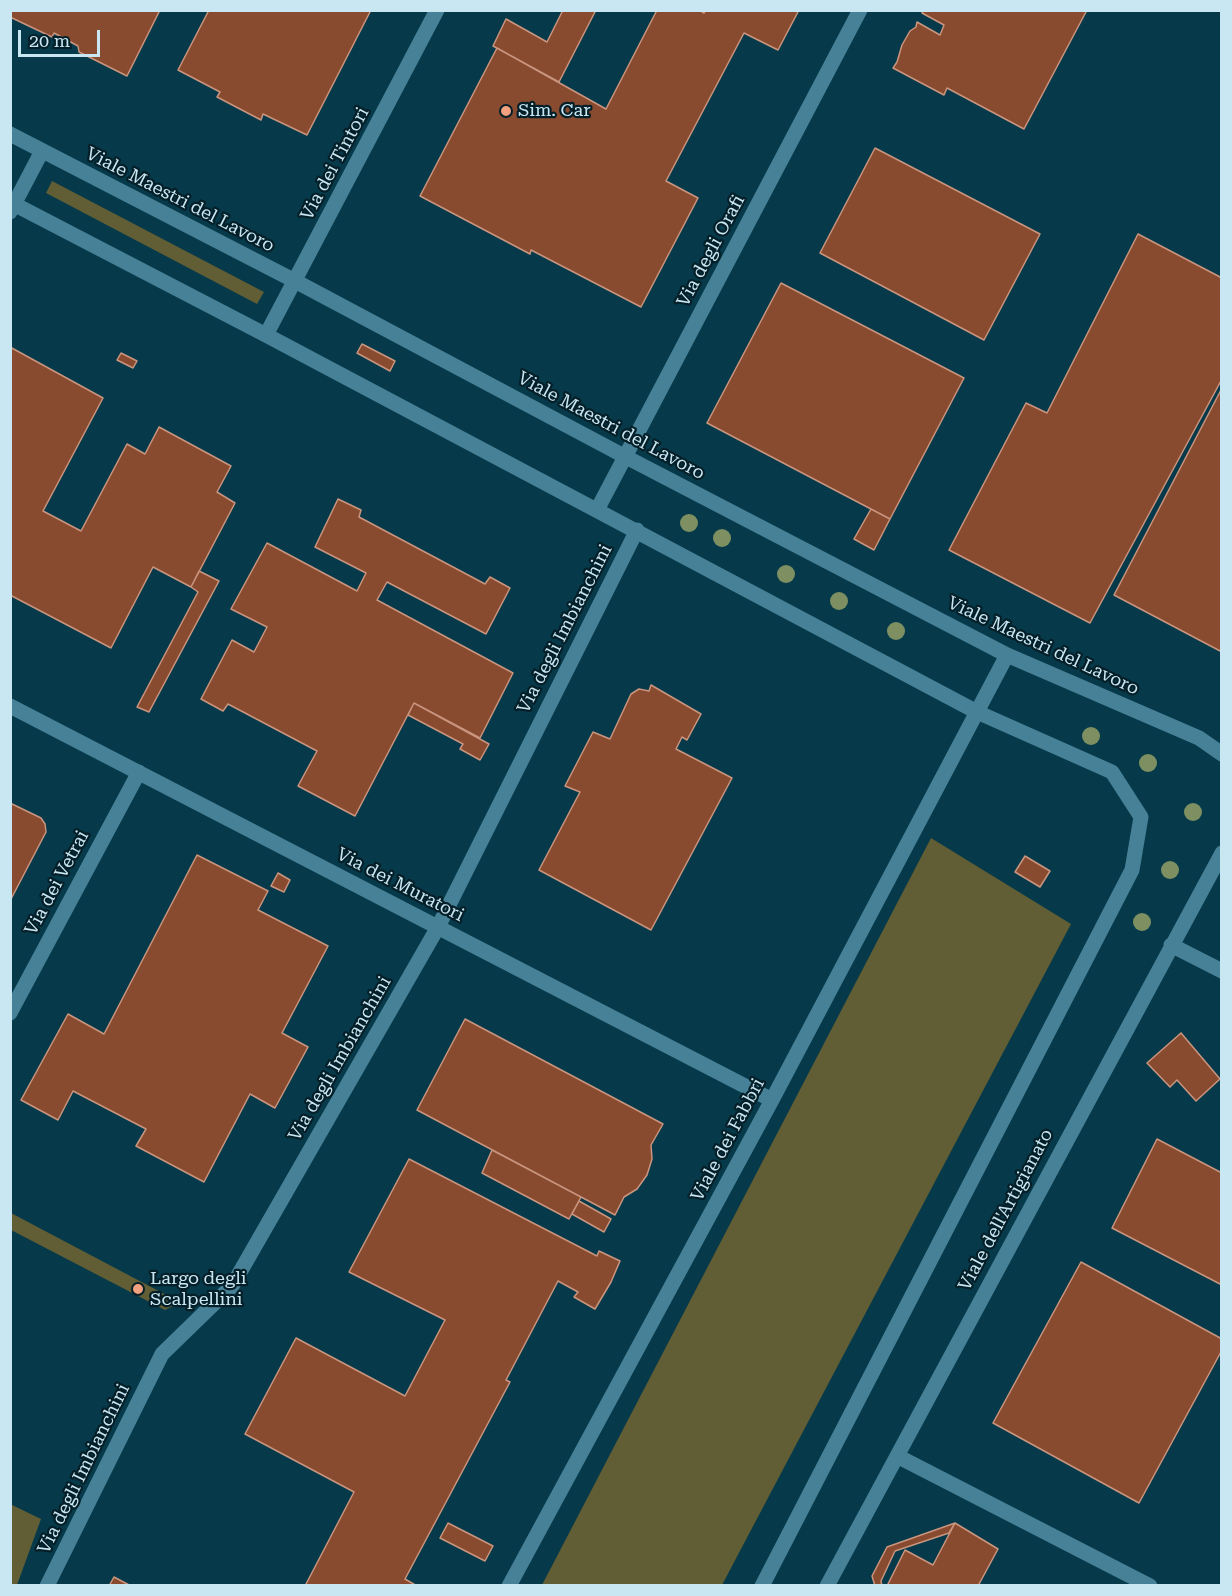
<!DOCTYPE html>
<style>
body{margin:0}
#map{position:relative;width:1232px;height:1596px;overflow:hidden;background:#063a4a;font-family:"Roboto Serif",serif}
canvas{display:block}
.frame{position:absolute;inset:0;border:12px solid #c9e7f3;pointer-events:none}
.scale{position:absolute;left:18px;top:30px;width:82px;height:27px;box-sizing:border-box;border:3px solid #c9e7f3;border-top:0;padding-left:8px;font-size:18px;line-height:21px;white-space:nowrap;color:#c9e7f3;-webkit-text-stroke:4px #051f28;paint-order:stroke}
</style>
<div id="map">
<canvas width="1232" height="1596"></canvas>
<div class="frame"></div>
<div class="scale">20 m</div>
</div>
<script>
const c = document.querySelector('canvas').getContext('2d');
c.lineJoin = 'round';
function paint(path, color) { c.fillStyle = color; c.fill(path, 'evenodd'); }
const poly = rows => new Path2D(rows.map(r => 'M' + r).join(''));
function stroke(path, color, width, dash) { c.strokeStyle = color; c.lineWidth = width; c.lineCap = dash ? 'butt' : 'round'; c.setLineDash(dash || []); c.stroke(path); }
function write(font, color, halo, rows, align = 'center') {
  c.font = font + ' "Roboto Serif",serif'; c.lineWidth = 4.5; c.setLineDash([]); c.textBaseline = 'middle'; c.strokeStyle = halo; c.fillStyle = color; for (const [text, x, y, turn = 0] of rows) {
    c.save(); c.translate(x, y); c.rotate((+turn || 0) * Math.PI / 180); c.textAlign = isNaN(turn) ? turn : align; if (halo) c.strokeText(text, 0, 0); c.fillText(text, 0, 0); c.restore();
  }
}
paint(poly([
 [52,181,264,292,257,304,46,193],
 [931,838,1071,924,722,1585,542,1585],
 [11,1213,170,1297,173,1306,165,1310,11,1230],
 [10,1504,41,1519,17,1585,11,1585]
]), '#615d34');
const building = poly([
 [10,10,160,10,127,76,79,52,78,46,54,33,52,37,10,17,10,10],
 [209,10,371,10,307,135,263,114,261,120,217,97,220,92,178,70,209,10],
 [563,10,596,10,559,82,493,46,506,19,547,42,563,10],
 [657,10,699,10,704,13,706,10,799,10,778,50,744,33,666,181,698,198,641,307,531,250,530,254,420,196,497,48,606,109,657,10],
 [924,10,1087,10,1024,129,947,88,944,95,893,68,897,62,902,45,910,31,916,27,917,22,940,35,944,25,922,13,924,10],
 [875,148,1040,234,984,340,820,253,875,148],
 [1138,234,1222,278,1222,379,1090,623,949,550,1026,403,1047,413,1138,234],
 [781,283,964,378,890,519,707,423,781,283],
 [362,344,395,361,390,371,357,353,362,344],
 [10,347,103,398,43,511,81,531,127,444,145,454,159,427,231,466,217,492,235,503,191,587,153,567,111,648,10,595,10,347],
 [121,353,137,361,133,368,117,360,121,353],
 [1222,388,1222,652,1114,595,1222,388],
 [338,499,361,510,359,517,485,584,490,577,510,588,486,634,387,582,377,600,513,673,480,738,414,703,355,816,298,786,317,751,228,704,223,711,201,699,232,640,254,652,267,627,231,609,267,543,357,591,366,573,315,547,338,499],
 [871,509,890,519,874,550,854,539,871,509],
 [199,571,219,581,149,712,137,707,198,592,191,587,199,571],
 [651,685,701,714,687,740,682,737,676,749,732,778,651,930,539,870,580,792,565,786,593,732,610,739,631,694,639,689,649,691,651,685],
 [414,703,489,744,480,760,460,749,463,744,408,715,414,703],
 [10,803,41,818,45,824,46,832,10,901,10,803],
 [197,855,268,891,258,910,328,946,282,1033,308,1047,275,1108,250,1094,204,1182,136,1146,146,1129,73,1091,58,1120,21,1100,68,1014,104,1034,197,855],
 [1025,856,1050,871,1040,887,1015,872,1025,856],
 [278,873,290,880,284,892,271,886,278,873],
 [465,1019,663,1124,651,1145,652,1159,647,1175,637,1189,624,1197,615,1215,417,1110,465,1019],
 [1181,1033,1220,1079,1196,1101,1177,1080,1170,1087,1147,1063,1181,1033],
 [1157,1139,1220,1172,1222,1170,1222,1285,1112,1228,1157,1139],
 [492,1150,581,1197,569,1219,482,1173,492,1150],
 [409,1159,597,1256,599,1251,620,1261,611,1282,595,1309,574,1297,578,1292,558,1281,506,1380,510,1382,405,1579,417,1586,305,1586,354,1492,245,1434,296,1338,405,1396,445,1320,349,1272,409,1159],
 [579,1201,611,1219,604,1232,572,1214,579,1201],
 [1081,1262,1222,1339,1222,1350,1139,1503,993,1423,1081,1262],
 [448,1523,493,1546,485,1561,440,1538,448,1523],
 [955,1523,998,1549,978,1586,887,1586,905,1550,933,1565,955,1523],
 [955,1523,949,1533,895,1551,881,1581,882,1586,875,1586,872,1576,887,1547,955,1523],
 [114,1577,131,1586,109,1586,114,1577]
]);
paint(building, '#894b30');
stroke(building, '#ca957e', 1.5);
stroke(poly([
 [10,134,295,281,624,456,1007,655,1199,738,1222,754],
 [10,202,266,335,977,712,1112,772,1141,817,1132,870,762,1586],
 [10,212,42,151],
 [266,335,437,10],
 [597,510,860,10],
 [10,706,772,1100],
 [1171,945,1222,971],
 [10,1013,139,772],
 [897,1456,1150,1586],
 [47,1586,162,1354,232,1286,438,927,637,530],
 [509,1586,772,1100,1007,655],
 [827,1586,1222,853]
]), '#478197', 15);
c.fillStyle = '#7e9061';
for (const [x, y] of [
 [689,523],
 [722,538],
 [786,574],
 [839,601],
 [896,631],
 [1091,736],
 [1148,763],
 [1193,812],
 [1170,870],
 [1142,922]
]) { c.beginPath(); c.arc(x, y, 9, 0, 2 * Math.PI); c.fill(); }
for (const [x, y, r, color] of [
 [506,111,6,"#f2a17e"],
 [138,1289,6,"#f2a17e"]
]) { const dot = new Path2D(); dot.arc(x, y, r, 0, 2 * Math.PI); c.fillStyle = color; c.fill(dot); stroke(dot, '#051f28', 2); }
write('18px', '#c9e7f3', '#051f28', [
 ["Sim. Car",518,111],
 ["Largo degli",150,1279],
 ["Scalpellini",150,1300]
], 'left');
write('18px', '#c9e7f3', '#051f28', [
 ["Via dei Tintori",335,164,-62],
 ["Viale Maestri del Lavoro",180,200,27],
 ["Via degli Orafi",711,251,-62],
 ["Viale Maestri del Lavoro",611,426,28],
 ["Via degli Imbianchini",565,629,-63],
 ["Viale Maestri del Lavoro",1043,646,25],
 ["Via dei Vetrai",57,883,-62],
 ["Via dei Muratori",400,885,27],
 ["Via degli Imbianchini",340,1059,-60],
 ["Viale dei Fabbri",728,1140,-62],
 ["Viale dell'Artigianato",1006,1210,-62],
 ["Via degli Imbianchini",84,1469,-64]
]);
</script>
